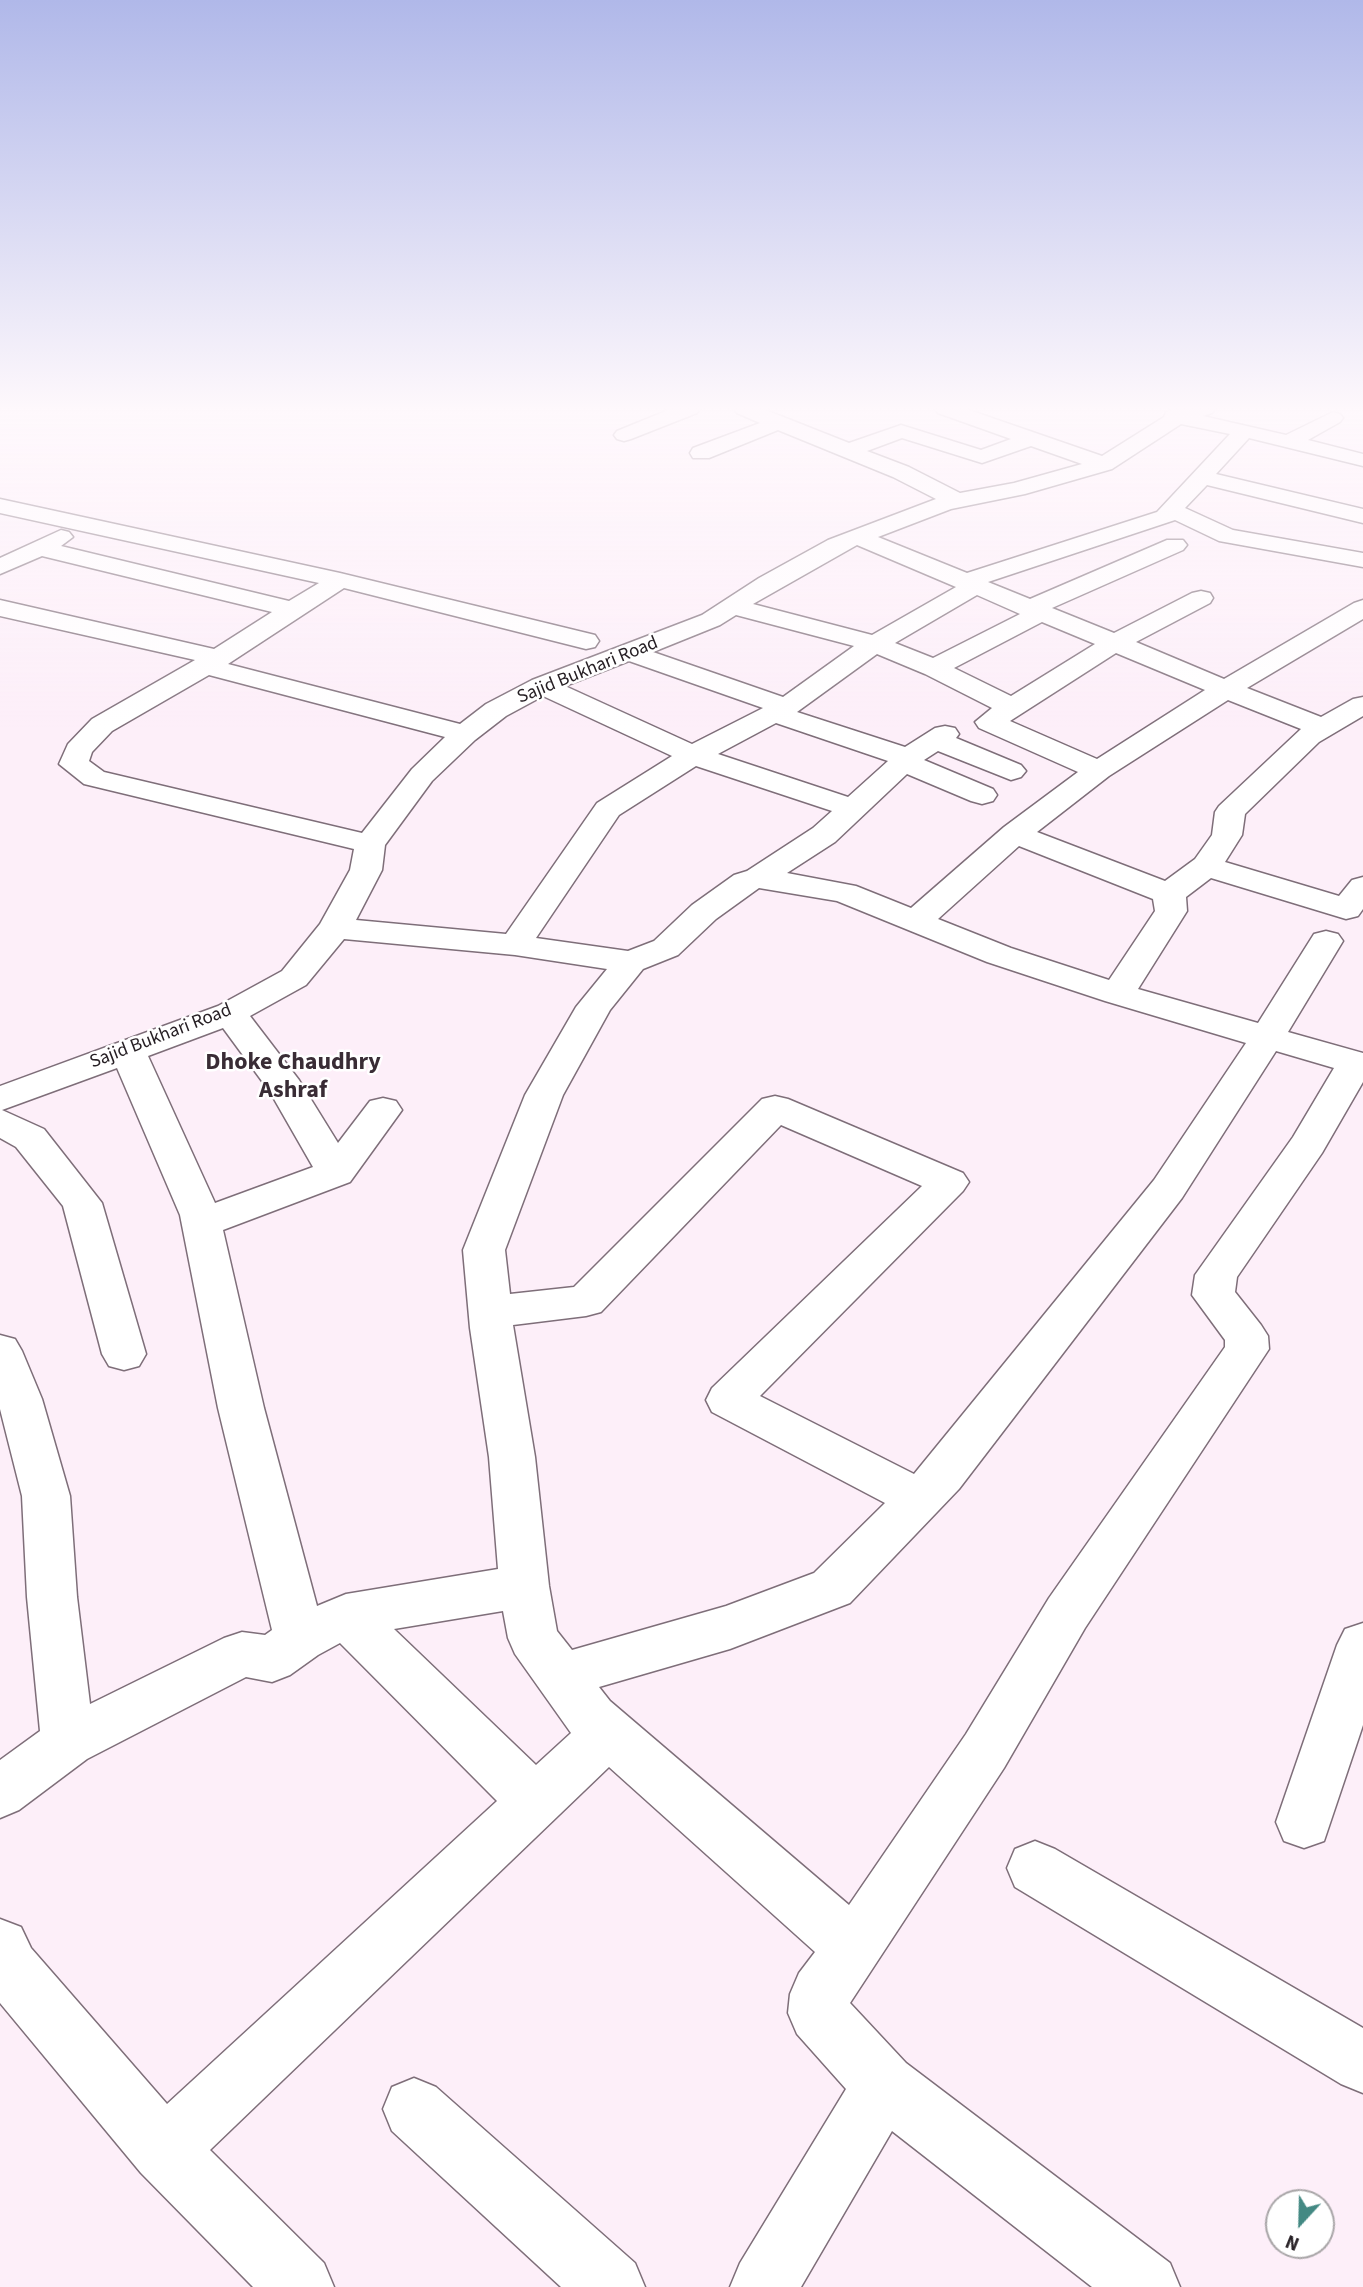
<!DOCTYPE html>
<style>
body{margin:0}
#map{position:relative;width:1363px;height:2287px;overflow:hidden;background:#fdeff9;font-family:"Source Sans 3",sans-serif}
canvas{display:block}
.north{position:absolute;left:1265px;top:2189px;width:70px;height:70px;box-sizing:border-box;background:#fff;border:2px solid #a9a6a8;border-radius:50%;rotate:202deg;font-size:19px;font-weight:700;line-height:28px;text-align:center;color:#272025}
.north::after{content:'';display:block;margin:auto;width:24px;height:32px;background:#438983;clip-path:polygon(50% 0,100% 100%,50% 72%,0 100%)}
</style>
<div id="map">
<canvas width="1363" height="2287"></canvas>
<div class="north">N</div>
</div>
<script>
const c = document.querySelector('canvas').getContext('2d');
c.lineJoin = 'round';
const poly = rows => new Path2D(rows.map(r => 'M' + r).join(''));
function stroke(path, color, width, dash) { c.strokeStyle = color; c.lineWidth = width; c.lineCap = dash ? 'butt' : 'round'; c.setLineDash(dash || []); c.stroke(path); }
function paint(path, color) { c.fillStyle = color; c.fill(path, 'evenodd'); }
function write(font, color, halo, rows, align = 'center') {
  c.font = font + ' "Source Sans 3",sans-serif'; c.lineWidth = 5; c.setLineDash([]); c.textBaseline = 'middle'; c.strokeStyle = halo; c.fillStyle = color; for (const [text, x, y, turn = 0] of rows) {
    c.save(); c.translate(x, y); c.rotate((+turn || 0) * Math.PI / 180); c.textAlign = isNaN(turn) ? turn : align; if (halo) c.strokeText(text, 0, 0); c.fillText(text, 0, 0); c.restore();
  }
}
const minor = poly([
 [671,409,700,409,697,413,631,439,624,441,617,439,614,435,617,431,671,409],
 [734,409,763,409,849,443,901,425,981,450,1011,439,938,413,935,409,966,409,1102,456,1164,417,1166,412,1173,410,1215,409,1212,413,1203,416,1286,435,1333,412,1340,414,1343,418,1340,422,1308,440,1363,454,1363,466,1249,438,1216,474,1363,509,1363,523,1207,485,1185,508,1233,530,1363,553,1363,567,1219,541,1175,520,988,582,1030,599,1167,540,1183,540,1187,545,1183,550,1052,608,1114,633,1192,593,1201,591,1210,593,1213,598,1210,603,1136,642,1224,679,1354,603,1363,600,1363,619,1247,688,1321,717,1353,699,1363,697,1363,716,1319,742,1245,814,1242,835,1225,862,1339,896,1352,880,1363,877,1363,909,1358,916,1346,919,1211,878,1186,897,1187,911,1138,989,1258,1023,1314,934,1326,931,1338,934,1343,941,1288,1032,1363,1053,1363,1082,1322,1153,1237,1277,1235,1292,1261,1325,1268,1336,1269,1349,1085,1628,1004,1768,850,2003,906,2063,1170,2263,1180,2287,1092,2287,892,2131,801,2287,730,2287,740,2263,846,2089,797,2034,788,2013,790,1994,799,1973,815,1952,609,1767,210,2150,324,2263,334,2287,253,2287,141,2173,0,2003,0,1919,21,1927,31,1948,167,2104,497,1801,340,1643,318,1655,290,1675,272,1682,246,1677,87,1759,19,1810,0,1818,0,1760,40,1731,27,1597,22,1496,0,1409,0,1335,15,1339,22,1351,42,1399,70,1496,77,1597,90,1704,224,1638,242,1632,265,1635,272,1630,218,1408,180,1215,117,1068,2,1110,44,1129,102,1203,146,1354,139,1366,124,1370,109,1366,102,1354,63,1206,16,1147,0,1138,0,1086,218,1006,282,971,320,924,350,870,354,849,84,784,59,764,68,744,92,719,195,660,0,616,0,600,214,649,272,612,42,556,0,574,0,558,61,530,69,532,73,537,61,546,289,601,319,583,0,513,0,499,340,573,595,635,599,641,595,647,586,649,344,588,228,664,460,724,486,704,532,680,702,615,759,578,828,540,936,499,893,477,778,430,709,458,693,458,690,453,693,448,760,423,737,413,734,409],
 [1181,424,1230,434,1157,512,967,573,878,537,951,509,1025,494,1112,469,1181,424],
 [902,438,982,463,1031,446,1082,464,1014,483,960,493,909,467,867,451,902,438],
 [857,545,956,587,872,635,753,604,857,545],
 [977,595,1020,614,933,658,895,643,977,595],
 [736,615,854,646,783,697,653,652,720,625,736,615],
 [1042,622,1095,644,1011,696,954,668,1042,622],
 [1116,653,1205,690,1097,759,1010,721,1116,653],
 [877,654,925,674,992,708,975,722,979,728,1078,772,1004,827,911,908,856,886,787,873,835,842,907,774,971,801,982,804,993,801,997,795,993,789,924,760,938,751,1011,780,1021,777,1026,771,1021,765,956,738,959,734,955,728,945,726,935,728,905,747,797,712,877,654],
 [629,661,763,708,692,744,565,686,629,661],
 [209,675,445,737,412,769,362,833,104,772,89,761,92,752,112,731,209,675],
 [543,696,672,756,597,803,506,934,356,920,382,870,385,845,432,781,475,740,506,716,543,696],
 [1228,700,1301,729,1219,806,1215,812,1212,835,1195,859,1165,881,1037,832,1109,776,1228,700],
 [776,723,888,761,848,797,718,754,776,723],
 [696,766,832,811,813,828,747,871,734,875,692,905,654,941,628,951,536,938,619,815,696,766],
 [1019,846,1153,899,1155,911,1109,980,1011,948,938,919,1019,846],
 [759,888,837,901,987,962,1105,1001,1246,1043,1154,1180,914,1474,760,1396,963,1191,969,1182,963,1173,788,1099,775,1096,762,1099,574,1287,510,1294,505,1250,563,1095,610,1010,643,969,678,955,716,919,759,888],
 [344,939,515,955,607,969,576,1007,525,1095,463,1250,470,1328,489,1457,498,1569,346,1594,317,1606,264,1408,223,1230,350,1182,402,1110,396,1101,383,1098,370,1101,338,1143,299,1080,250,1016,306,985,344,939],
 [223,1028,270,1092,313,1167,215,1203,148,1056,223,1028],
 [1276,1051,1334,1068,1293,1137,1195,1275,1192,1295,1225,1340,1225,1347,1049,1598,966,1734,849,1905,610,1701,599,1687,730,1649,850,1603,959,1489,1182,1198,1276,1051],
 [781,1125,922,1186,712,1388,706,1400,712,1412,885,1503,814,1573,726,1606,572,1650,557,1631,549,1586,535,1457,513,1325,586,1316,601,1312,781,1125],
 [503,1611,508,1638,515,1654,571,1733,536,1765,394,1629,503,1611],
 [1363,1623,1363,1725,1324,1841,1304,1848,1284,1841,1276,1822,1337,1645,1345,1629,1363,1623],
 [1035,1841,1055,1849,1363,2028,1363,2093,1341,2084,1015,1887,1007,1868,1015,1849,1035,1841],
 [414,2078,436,2087,635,2263,645,2287,561,2287,392,2131,383,2109,392,2087,414,2078]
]);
stroke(minor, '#7e6e79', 3);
paint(minor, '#fff');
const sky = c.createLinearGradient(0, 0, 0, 730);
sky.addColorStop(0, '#b0b8e9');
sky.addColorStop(0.56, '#fef8fc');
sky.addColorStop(1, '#fef8fc00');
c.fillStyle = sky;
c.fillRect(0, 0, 1363, 730);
write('19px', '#272025', '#fff', [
 ["Sajid Bukhari Road",588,671,-22],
 ["Sajid Bukhari Road",161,1037,-21]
]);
write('bold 24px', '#392c35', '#fff', [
 ["Dhoke Chaudhry",293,1064],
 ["Ashraf",293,1092]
]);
</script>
